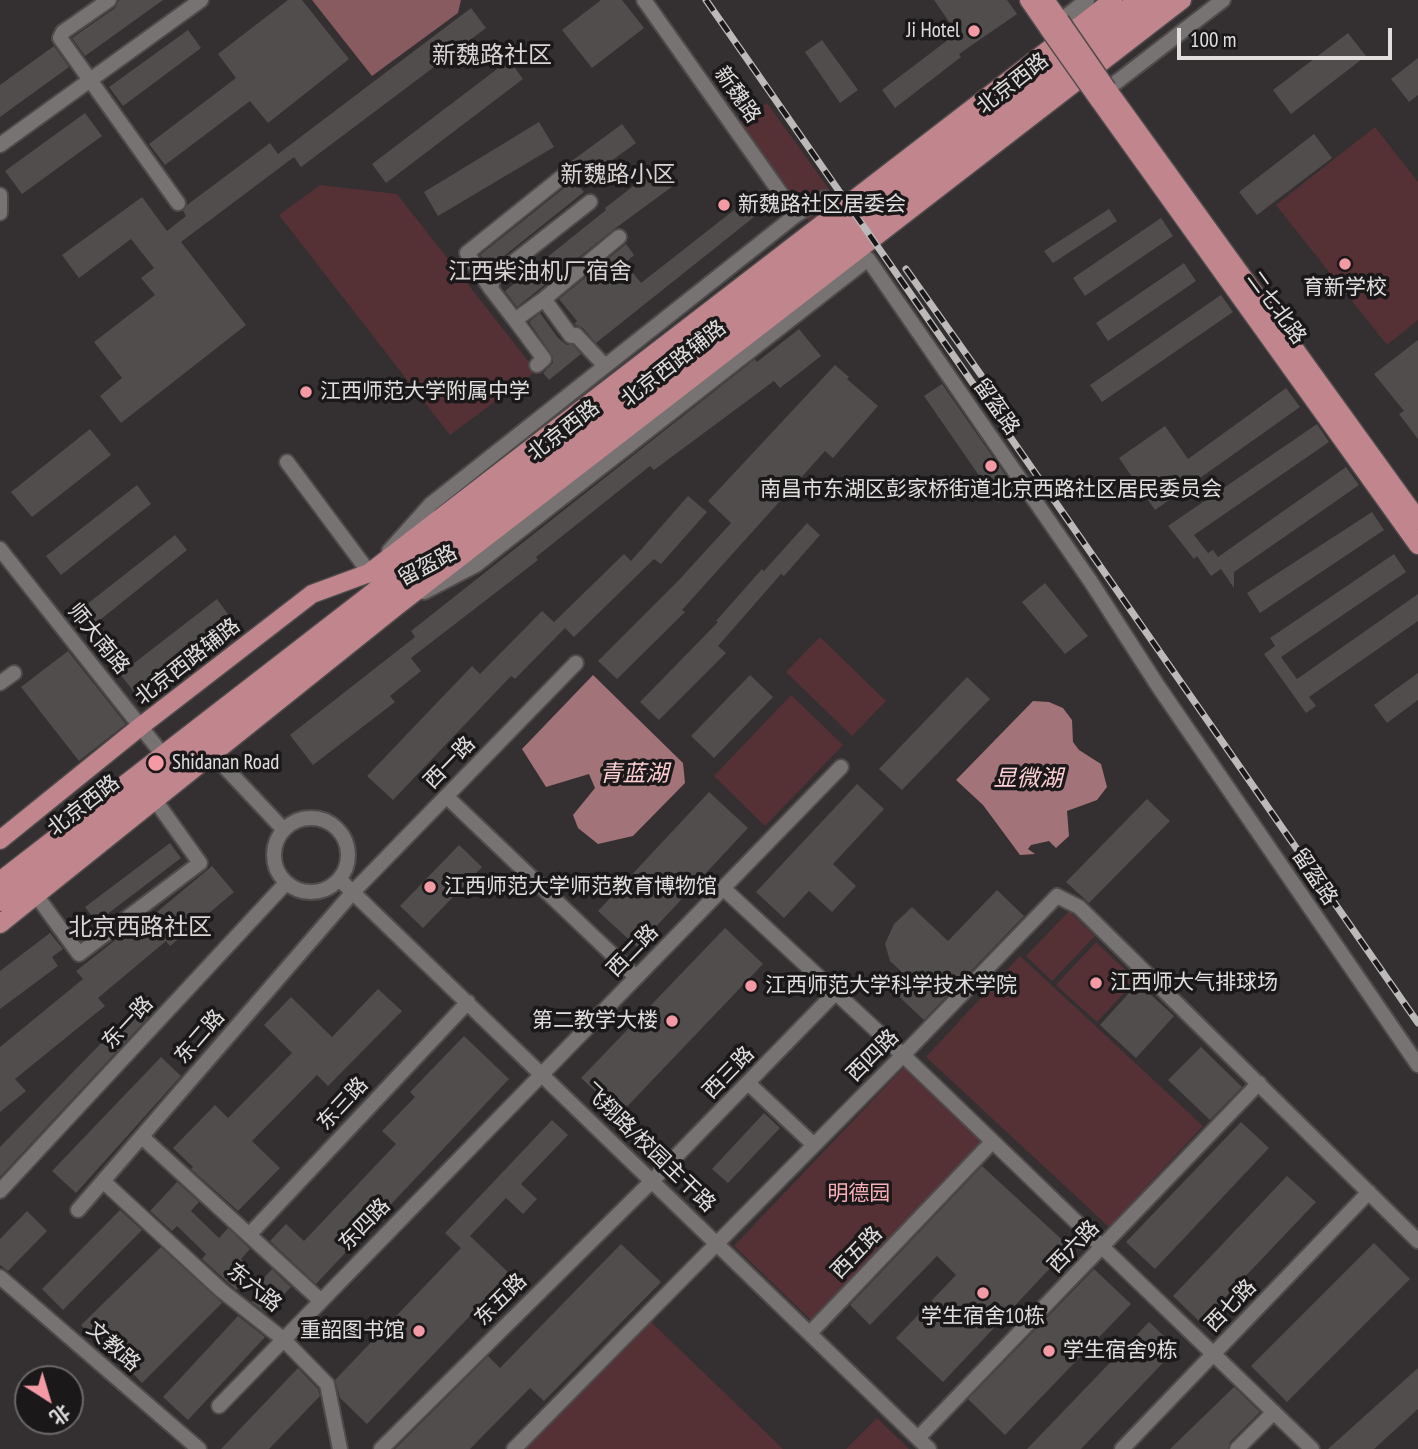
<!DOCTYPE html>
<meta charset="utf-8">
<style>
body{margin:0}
#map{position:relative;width:1418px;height:1449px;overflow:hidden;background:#342f30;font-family:"PT Sans Narrow","Noto Sans SC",sans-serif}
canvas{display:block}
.north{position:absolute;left:14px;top:1365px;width:70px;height:70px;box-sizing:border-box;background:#1a1818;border:2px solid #6a6767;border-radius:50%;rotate:143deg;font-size:19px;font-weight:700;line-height:28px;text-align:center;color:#e1dede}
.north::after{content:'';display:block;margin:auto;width:24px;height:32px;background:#f49aa5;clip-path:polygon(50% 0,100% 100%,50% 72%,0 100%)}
.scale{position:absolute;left:1177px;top:28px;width:215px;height:32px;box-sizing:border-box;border:4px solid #e1dede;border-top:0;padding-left:9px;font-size:21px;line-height:24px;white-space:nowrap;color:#e1dede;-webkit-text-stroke:5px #1a1818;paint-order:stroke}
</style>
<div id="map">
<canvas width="1418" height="1449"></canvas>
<div class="north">北</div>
<div class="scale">100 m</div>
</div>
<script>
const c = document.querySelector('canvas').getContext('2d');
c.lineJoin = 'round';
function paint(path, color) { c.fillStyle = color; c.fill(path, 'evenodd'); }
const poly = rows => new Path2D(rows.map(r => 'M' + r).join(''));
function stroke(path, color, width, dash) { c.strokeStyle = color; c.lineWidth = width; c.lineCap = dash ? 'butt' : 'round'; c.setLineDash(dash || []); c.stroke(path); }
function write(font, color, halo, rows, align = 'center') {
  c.font = font + ' "PT Sans Narrow","Noto Sans SC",sans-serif'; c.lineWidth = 7; c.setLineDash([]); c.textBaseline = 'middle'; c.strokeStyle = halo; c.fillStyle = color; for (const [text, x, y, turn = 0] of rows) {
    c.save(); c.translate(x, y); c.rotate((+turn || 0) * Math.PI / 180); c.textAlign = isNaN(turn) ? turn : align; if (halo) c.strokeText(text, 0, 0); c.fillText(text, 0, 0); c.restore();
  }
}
paint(poly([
 [767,103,839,203,811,224,739,124],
 [1375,127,1418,182,1418,320,1387,345,1276,205],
 [320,185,397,194,536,371,450,435,279,215],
 [820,637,886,701,852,736,786,672],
 [791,695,843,745,765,826,714,776],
 [1069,911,1095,936,1052,981,1026,956],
 [1096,942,1136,980,1097,1022,1056,985],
 [1020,956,1203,1126,1109,1227,926,1057],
 [905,1066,985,1142,813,1322,734,1246],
 [648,1319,783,1449,518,1449],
 [877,1418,909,1449,846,1449]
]), '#553136');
paint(poly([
 [312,0,461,0,458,13,372,76]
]), '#885b60');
paint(poly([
 [593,675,683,763,685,783,633,836,598,844,578,828,573,815,595,788,589,774,546,787,522,749],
 [1033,701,1049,702,1063,708,1072,720,1073,742,1079,750,1101,764,1107,787,1097,800,1067,811,1069,836,1056,848,1049,841,1031,845,1028,849,1035,854,1020,855,983,805,956,780]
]), '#a27378');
paint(poly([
 [119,0,163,0,85,56,72,38,115,8],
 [288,0,302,0,349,59,268,123,250,101,165,165,149,144,236,78,218,54],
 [601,0,622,0,644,28,592,68,562,30],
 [934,0,1007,0,1017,14,959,54,961,57,895,108,882,90,957,33],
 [471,8,486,28,301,167,294,157,181,242,246,325,121,423,100,396,122,378,94,342,155,295,141,278,154,268,131,239,79,278,62,255,142,197,167,231,186,216,183,211,187,205,270,143,278,154],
 [188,30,201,48,123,106,109,87],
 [1348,33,1366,56,1291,114,1273,90],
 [822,40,858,90,840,103,805,52],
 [54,46,69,67,0,117,0,85],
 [1418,58,1418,95,1409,102,1391,79],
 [509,60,523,79,386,183,372,164],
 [85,113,102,136,22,194,5,171],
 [539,122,554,147,438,216,424,192],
 [622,124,636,143,578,185,584,192,489,268,480,255,574,180,577,170,569,163],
 [1314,134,1332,158,1257,215,1239,192],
 [662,164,677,183,613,230,517,307,505,291,606,210,605,208],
 [748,199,759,213,596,343,583,328,574,324,577,321,559,299,626,244,634,255,625,263,641,283],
 [1109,209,1117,221,1053,263,1044,251],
 [1161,218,1173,236,1085,296,1073,278],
 [1184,263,1196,281,1108,341,1096,323],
 [1221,295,1233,312,1102,402,1090,385],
 [540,313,558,338,567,345,573,345,581,354,549,380,543,373,553,363,553,357,529,322],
 [799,329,821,356,780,388,774,381,654,470,650,466,536,557,538,560,411,658,421,671,390,696,395,702,313,765,290,735,415,637,411,631,755,359,757,362],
 [1418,340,1418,439,1399,414,1404,411,1374,374],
 [835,365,849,377,847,379,878,406,833,458,825,451,682,610,685,612,617,679,598,661,678,581,731,523,708,501],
 [942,384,1016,490,998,503,924,396],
 [1286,388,1300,407,1155,510,1119,458,1165,426,1188,459],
 [1317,424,1329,442,1194,535,1208,553,1213,550,1218,557,1346,467,1359,485,1234,572,1234,588,1221,569,1211,576,1197,556,1194,559,1168,526],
 [90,429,111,455,32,517,11,492],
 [137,485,151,504,61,575,46,556],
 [688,496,707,512,661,564,654,559,574,637,565,628,515,679,511,676,393,800,367,776,472,666,480,674,542,611,554,622,624,554,631,561],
 [1372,512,1384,530,1260,613,1247,593],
 [807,523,820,535,784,576,781,574,718,646,726,653,659,720,640,702,718,622,716,621,762,569,764,571],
 [175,535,187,550,90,628,77,612],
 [1394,554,1406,572,1281,657,1297,679,1418,594,1418,621,1309,697,1316,706,1306,713,1264,654,1275,646,1270,638],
 [1045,583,1088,636,1065,654,1022,602],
 [217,599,230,617,134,692,120,674],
 [68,651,126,724,79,761,21,687],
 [1418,673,1418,700,1387,723,1374,705],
 [750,675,773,697,714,758,691,736],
 [967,677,990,699,902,790,879,769],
 [857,784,884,809,833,864,856,886,832,912,809,891,784,918,756,892],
 [709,792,748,828,637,947,598,911],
 [1147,799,1170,821,1089,903,1066,882],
 [170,843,181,858,97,922,85,907],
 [459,845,482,867,423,928,400,906],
 [212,866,234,892,170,946,166,941,98,998,105,1006,15,1079,26,1091,0,1112,0,1047,83,979,76,971,142,919,145,922],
 [997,890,1024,916,924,1020,891,989,905,975,890,961,885,944,894,924,912,907,948,941],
 [725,928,763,964,620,1114,581,1078],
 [50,933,63,949,52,957,58,966,0,1009,0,971],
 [1138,983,1174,1016,1136,1058,1100,1025],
 [378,989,402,1011,328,1086,317,1075,252,1141,280,1168,238,1211,191,1169,193,1167,173,1148,215,1105,228,1118,292,1053,264,1025,291,997,332,1037],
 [147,996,158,1007,0,1177,0,1147],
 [464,1036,509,1079,316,1284,270,1241,286,1224,304,1241,396,1144,382,1131,415,1097,410,1092],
 [1201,1047,1242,1087,1210,1120,1168,1080],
 [161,1057,181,1076,76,1193,52,1171],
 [764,1113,780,1128,728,1183,712,1169],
 [552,1120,568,1135,521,1184,537,1199,523,1214,506,1198,470,1236,510,1274,367,1424,340,1398,335,1380,461,1248,445,1233],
 [1241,1122,1269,1148,1155,1269,1126,1242],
 [982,1166,1070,1247,943,1382,896,1338,956,1275,937,1256,870,1325,850,1305],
 [1287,1176,1316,1202,1201,1323,1173,1296],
 [177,1182,199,1202,191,1211,219,1238,228,1228,250,1249,241,1259,254,1272,236,1290,202,1259,206,1254,177,1226,172,1231,150,1211],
 [120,1210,142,1230,63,1310,42,1289],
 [27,1211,47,1231,8,1271,0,1265,0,1239],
 [1374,1243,1410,1279,1287,1402,1251,1366],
 [621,1244,661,1282,544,1401,530,1388,470,1449,395,1449,488,1356,500,1368],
 [161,1247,222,1303,142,1383,106,1346,104,1349,81,1325],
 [272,1269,291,1287,266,1313,251,1302,266,1286,261,1281],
 [1094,1269,1131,1304,1005,1435,968,1399],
 [238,1316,265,1337,188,1420,163,1397],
 [1149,1322,1177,1348,1081,1449,1027,1449],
 [298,1368,318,1389,320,1396,269,1449,221,1449],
 [1418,1368,1418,1409,1374,1449,1328,1449],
 [1234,1387,1260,1412,1230,1442,1228,1449,1170,1449]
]), '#524d4d');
const minor = poly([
 [109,0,63,32,60,38,178,203],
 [644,0,796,215],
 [1052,27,1087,0],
 [1101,94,1223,0],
 [0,145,201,0],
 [0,195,0,213],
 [491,289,467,253,568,172],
 [544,299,619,237],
 [515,320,491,289,493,278,590,202],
 [537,365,544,359,515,320,544,299,571,336,576,335,605,366],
 [287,462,374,579],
 [0,549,163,755],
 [389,551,431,504,796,215,824,198],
 [424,592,476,565,868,259,1091,582,1158,686,1418,1065],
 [0,683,14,673],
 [205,746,284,830],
 [447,797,636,977],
 '274 855a37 37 0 1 1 74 0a37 37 0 1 1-74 0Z',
 [339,879,929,1449],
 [723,888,903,1055,1312,1449],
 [36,895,79,954,200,863,155,800],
 [748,1083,814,1145],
 [142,1137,321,1301],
 [103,1181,221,1290,283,1339,327,1384,340,1449],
 [0,1191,286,883],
 [78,1210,353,892,576,663],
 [249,1235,468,1002],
 [0,1277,199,1449],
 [810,1333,992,1142],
 [219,1406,841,767],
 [918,1438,1259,1083],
 [381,1449,652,1181,835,993],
 [514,1449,903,1055,1057,896,1079,907,1418,1241],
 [1122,1449,1369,1192],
 [1237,1449,1274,1412]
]);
const major = poly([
 [1029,0,1049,29],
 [1045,0,1060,21],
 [1107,89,1418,520],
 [1097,97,1418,545],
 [0,840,141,726,312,594,369,573,1113,0],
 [0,881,1138,0],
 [0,902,388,595,1160,0],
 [0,924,397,606,1182,0]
]);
stroke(minor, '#4f4b4b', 18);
stroke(major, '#4f4b4b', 21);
stroke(minor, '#787373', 14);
stroke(major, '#c1868d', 18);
const rail = poly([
 [706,0,1418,1023],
 [906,269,981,375]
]);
stroke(rail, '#bcb9b9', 7);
stroke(rail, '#1a1818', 4.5, [13]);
const majorBridge = poly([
 [1060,21,1107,89],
 [1049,29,1097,97]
]);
stroke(majorBridge, '#4f4b4b', 21, []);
stroke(majorBridge, '#c1868d', 18);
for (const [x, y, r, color] of [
 [974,31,7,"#f49aa5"],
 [724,205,7,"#f49aa5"],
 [1345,264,7,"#f49aa5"],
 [306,392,7,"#f49aa5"],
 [991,466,7,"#f49aa5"],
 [156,763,9,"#f49aa5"],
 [430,887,7,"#f49aa5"],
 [1096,983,7,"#f49aa5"],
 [751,986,7,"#f49aa5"],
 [672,1021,7,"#f49aa5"],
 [983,1293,7,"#f49aa5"],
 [419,1331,7,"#f49aa5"],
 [1049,1351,7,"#f49aa5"]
]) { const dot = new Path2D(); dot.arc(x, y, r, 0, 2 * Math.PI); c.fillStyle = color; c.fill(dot); stroke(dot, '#1a1818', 2.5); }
write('21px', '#e1dede', '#1a1818', [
 ["Ji Hotel",960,31,"right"],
 ["新魏路社区居委会",738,205],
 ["育新学校",1345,288,"center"],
 ["江西师范大学附属中学",320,392],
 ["南昌市东湖区彭家桥街道北京西路社区居民委员会",991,490,"center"],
 ["Shidanan Road",172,763],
 ["江西师范大学师范教育博物馆",444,887],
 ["江西师大气排球场",1110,983],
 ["江西师范大学科学技术学院",765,986],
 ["第二教学大楼",658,1021,"right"],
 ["学生宿舍10栋",983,1317,"center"],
 ["重韶图书馆",405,1331,"right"],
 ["学生宿舍9栋",1063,1351]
], 'left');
write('21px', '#e1dede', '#1a1818', [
 ["北京西路",1013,84,-38],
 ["新魏路",737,95,55],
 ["二七北路",1276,308,54],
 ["北京西路辅路",674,364,-38],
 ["留盔路",996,407,55],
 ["北京西路",564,431,-38],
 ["留盔路",428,566,-28],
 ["师大南路",98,639,51],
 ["北京西路辅路",188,662,-38],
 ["西一路",450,763,-46],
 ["北京西路",84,806,-38],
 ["留盔路",1314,877,56],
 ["西二路",633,951,-46],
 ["东一路",128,1023,-47],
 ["东二路",200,1037,-49],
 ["西四路",873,1056,-45],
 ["西三路",729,1073,-46],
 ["东三路",343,1104,-47],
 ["飞翔路/校园主干路",649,1148,44],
 ["东四路",365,1225,-46],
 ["西六路",1074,1247,-46],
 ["西五路",857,1253,-46],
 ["东六路",254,1288,39],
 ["东五路",501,1300,-45],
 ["西七路",1231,1306,-46],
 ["文教路",113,1347,41]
]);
write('21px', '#faaeb7', '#1a1818', [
 ["明德园",859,1194]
]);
write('23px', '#dad3d4', '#1a1818', [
 ["新魏路小区",618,175],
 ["江西柴油机厂宿舍",540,272]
]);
write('italic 23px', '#fecfd3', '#1a1818', [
 ["青蓝湖",634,774],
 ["显微湖",1028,779]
]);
write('24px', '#dad3d4', '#1a1818', [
 ["新魏路社区",492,56],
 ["北京西路社区",140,928]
]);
</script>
